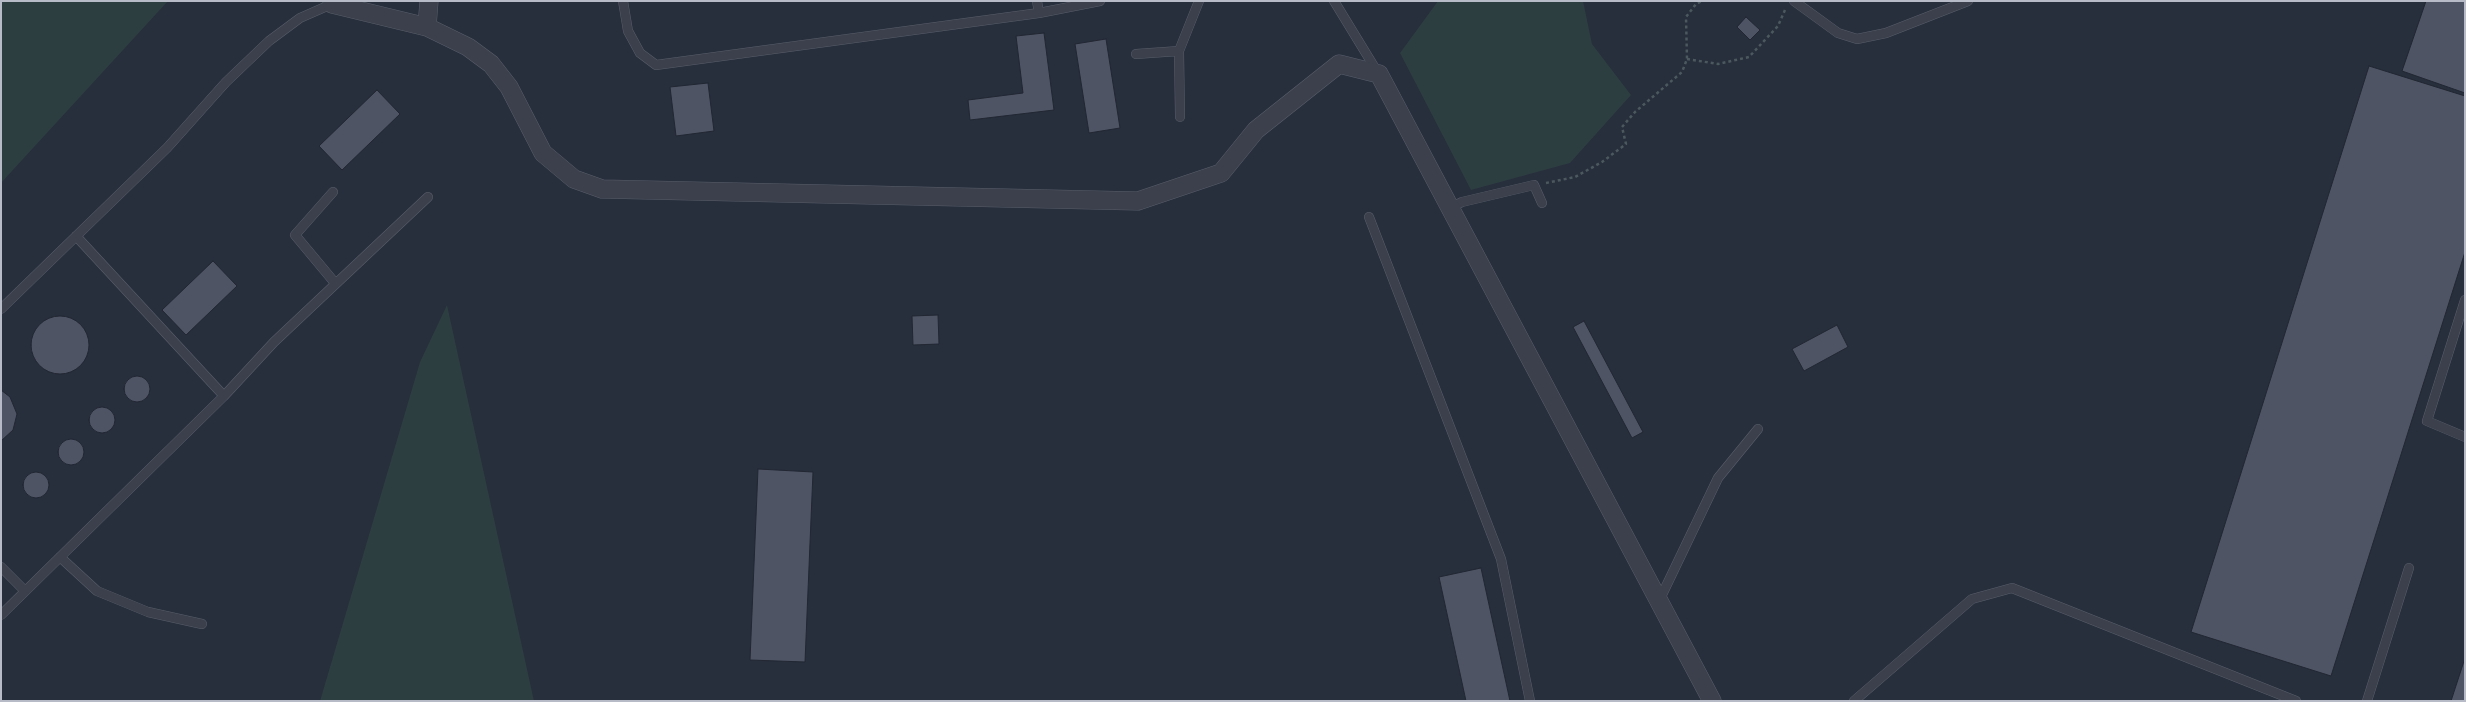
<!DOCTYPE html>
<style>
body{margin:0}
#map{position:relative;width:2466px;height:702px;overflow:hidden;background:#272e3c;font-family:"Golos Text",sans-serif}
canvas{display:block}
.frame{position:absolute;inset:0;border:2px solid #b7bbc7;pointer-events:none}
</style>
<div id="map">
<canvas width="2466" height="702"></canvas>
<div class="frame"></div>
</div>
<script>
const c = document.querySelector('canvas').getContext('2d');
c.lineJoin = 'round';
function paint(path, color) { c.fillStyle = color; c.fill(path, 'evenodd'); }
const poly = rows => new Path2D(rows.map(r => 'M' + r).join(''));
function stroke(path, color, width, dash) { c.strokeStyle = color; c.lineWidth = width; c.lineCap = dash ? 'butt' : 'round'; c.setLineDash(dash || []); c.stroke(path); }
paint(poly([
 [1,1,168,1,1,183],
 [1438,1,1583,1,1592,44,1631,95,1570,163,1471,190,1400,53],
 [447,305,534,701,320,701,420,362]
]), '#2d3e41');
const building = poly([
 [2426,1,2465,1,2465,93,2402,71,2426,1],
 [1746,17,1760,30,1750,40,1737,27,1746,17],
 [1044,33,1054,110,970,120,968,100,1023,93,1016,36,1044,33],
 [1106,39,1120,128,1089,133,1075,44,1106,39],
 [2369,66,2465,96,2465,252,2331,676,2191,632,2369,66],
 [708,83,714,131,676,136,670,87,708,83],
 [377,90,400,114,342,170,319,146,377,90],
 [213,261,237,286,186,335,162,310,213,261],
 [938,315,939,344,913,345,912,316,938,315],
 '31 345a29 29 0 1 1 58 0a29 29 0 1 1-58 0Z',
 [1584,321,1643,432,1632,438,1573,327,1584,321],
 [1837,325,1848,347,1804,371,1792,349,1837,325],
 '124 389a13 13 0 1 1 26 0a13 13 0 1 1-26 0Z',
 [1,390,10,397,17,414,13,430,1,441,1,390],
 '89 420a13 13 0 1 1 26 0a13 13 0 1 1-26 0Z',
 '58 452a13 13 0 1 1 26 0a13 13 0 1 1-26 0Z',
 [758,469,813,472,805,662,750,660,758,469],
 '23 485a13 13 0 1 1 26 0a13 13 0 1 1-26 0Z',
 [1481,568,1510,701,1466,701,1439,577,1481,568],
 [2465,658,2465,701,2451,701,2465,658]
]);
paint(building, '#4e5464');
stroke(building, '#222733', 1);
const service = poly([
 [623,1,628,31,640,53,656,65,1039,13],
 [1037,1,1039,13,1100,1],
 [1334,1,1378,73],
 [1794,1,1838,33,1857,39,1886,33,1968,1],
 [1136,54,1179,51],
 [1180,117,1179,51,1199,1],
 [333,192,295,235,335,283],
 [1450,208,1462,202,1534,185,1542,203],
 [1369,217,1501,559,1530,701],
 [76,236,224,396],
 [2465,300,2427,421,2465,437],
 [1,309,167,148,226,82,269,41,300,18,332,4],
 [60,557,97,591,148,612,202,624],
 [1,567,25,591],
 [1659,601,1718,478,1758,429],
 [1,615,224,396,274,342,428,197],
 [1854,701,1972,599,2012,588,2296,701],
 [2367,701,2409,568]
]);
const minor = poly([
 [332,4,427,27,468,47,491,64,509,87,543,153,574,179,602,189,1138,201,1221,173,1256,130,1339,64,1379,74,1712,701],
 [427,27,429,1]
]);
stroke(service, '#595e6a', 10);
stroke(minor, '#595e6a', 19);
stroke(poly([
 [1687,59,1718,64,1749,57,1778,26,1785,10],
 [1546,183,1575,177,1602,162,1626,144,1622,127,1635,112,1682,72,1687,59,1686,17,1696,4,1702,1]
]), '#4b595e', 2.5, [3, 3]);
stroke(service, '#3b404c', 9);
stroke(minor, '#3b404c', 18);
</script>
